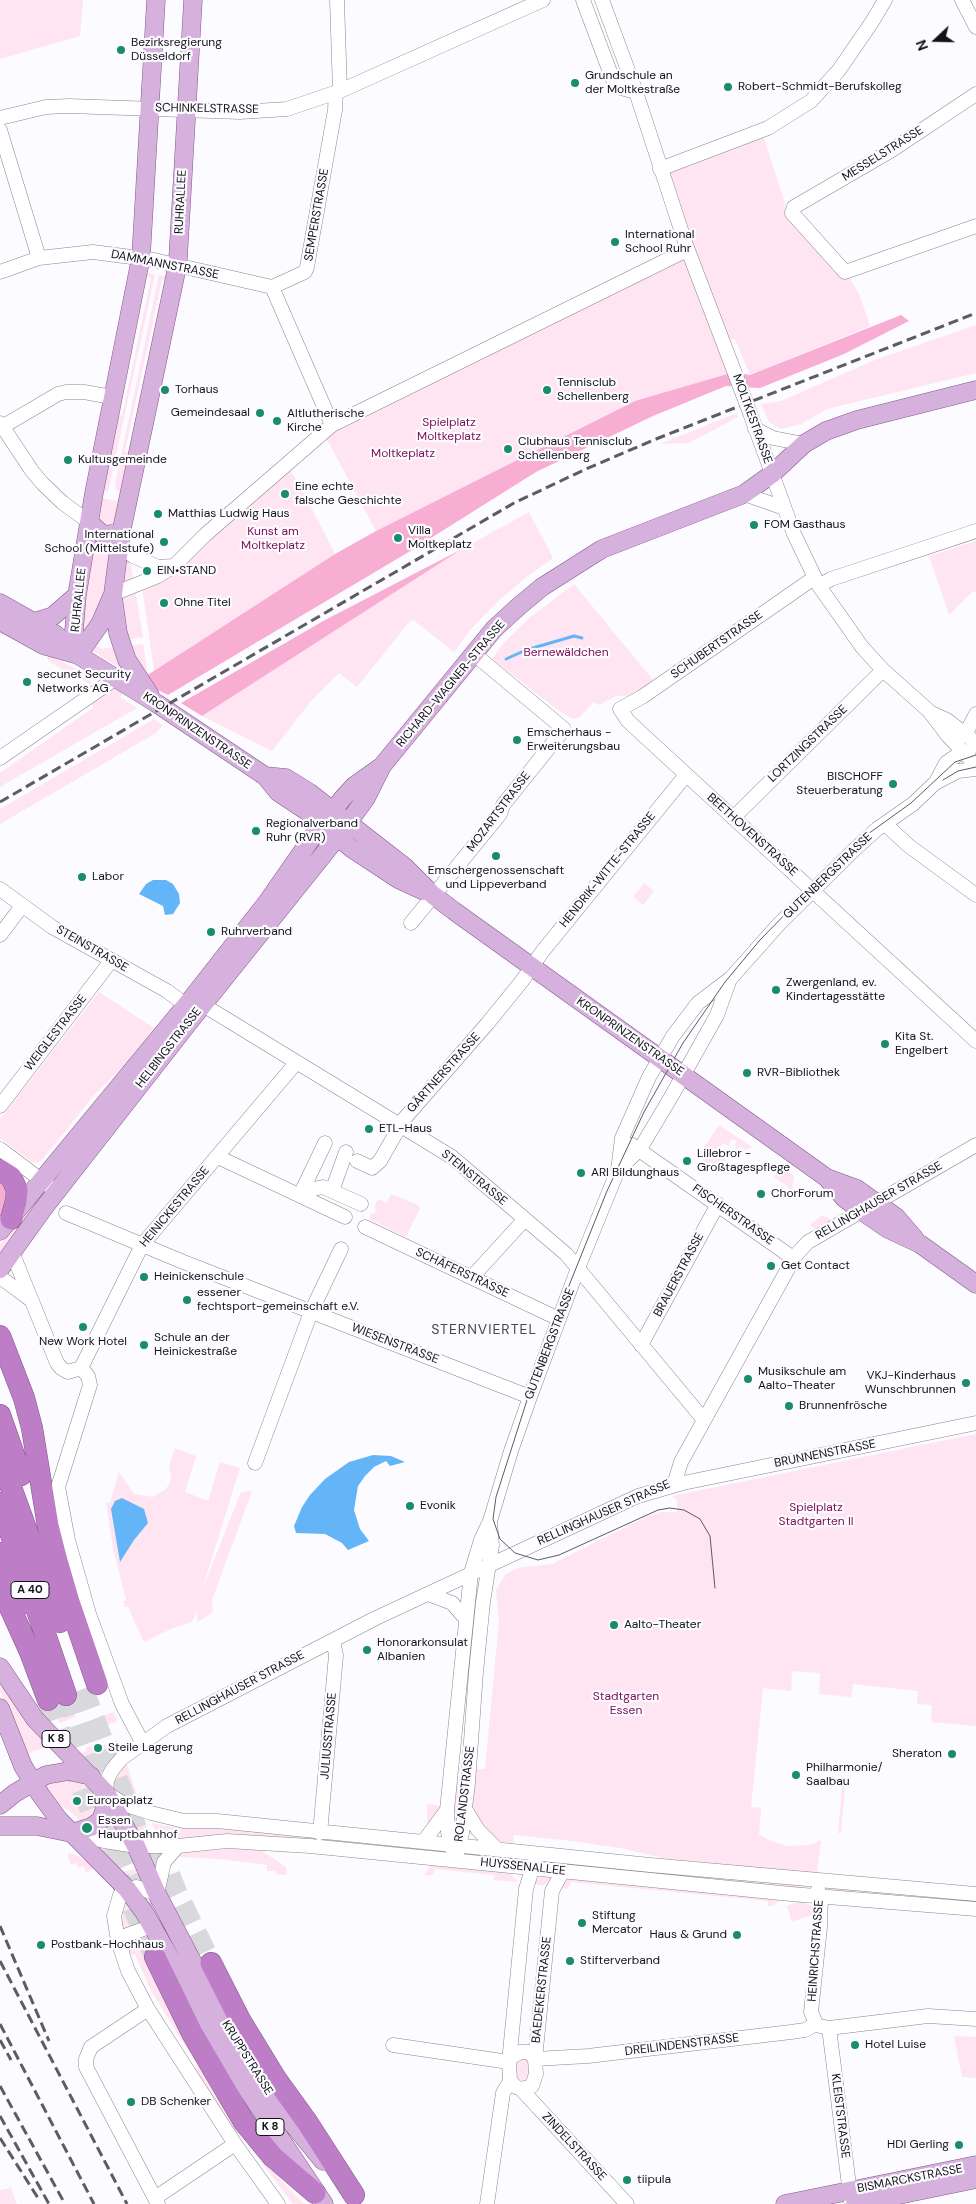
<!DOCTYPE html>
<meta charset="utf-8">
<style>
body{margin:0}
#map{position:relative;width:976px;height:2204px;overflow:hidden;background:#fcfbff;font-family:"DM Sans",sans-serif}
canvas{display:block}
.north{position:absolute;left:911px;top:15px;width:50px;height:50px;-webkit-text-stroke:4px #fcfbff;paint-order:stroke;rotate:249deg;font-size:14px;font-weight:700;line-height:20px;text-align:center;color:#131216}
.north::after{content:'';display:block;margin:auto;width:18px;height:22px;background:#131216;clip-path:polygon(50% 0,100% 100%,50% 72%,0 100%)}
</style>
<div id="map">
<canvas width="976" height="2204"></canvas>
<div class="north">N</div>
</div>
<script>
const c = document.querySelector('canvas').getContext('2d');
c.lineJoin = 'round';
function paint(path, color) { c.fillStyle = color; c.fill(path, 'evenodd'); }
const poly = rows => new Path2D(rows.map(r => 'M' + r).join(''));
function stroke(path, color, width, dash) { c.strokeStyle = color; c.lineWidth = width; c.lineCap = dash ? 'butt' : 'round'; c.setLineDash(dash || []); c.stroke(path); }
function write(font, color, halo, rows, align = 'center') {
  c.font = font + ' "DM Sans",sans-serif'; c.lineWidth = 4.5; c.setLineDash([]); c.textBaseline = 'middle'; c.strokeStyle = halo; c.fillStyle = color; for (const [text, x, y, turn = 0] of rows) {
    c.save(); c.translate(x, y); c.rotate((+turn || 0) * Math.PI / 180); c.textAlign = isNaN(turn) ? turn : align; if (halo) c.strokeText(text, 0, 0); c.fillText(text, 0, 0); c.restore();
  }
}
paint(poly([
 [0,0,83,0,80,36,0,59],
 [762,132,785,203,794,218,847,274,859,294,870,326,750,375,735,339,723,340,734,372,635,401,376,531,324,434,687,250,661,169],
 [146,272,155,275,108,492,103,491,116,413,122,416,151,278,145,275],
 [159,275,170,278,169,281,162,280,125,451,133,456,125,495,117,491,115,485],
 [976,325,976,373,827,409,801,424,781,429,769,422,761,404,781,401,875,360],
 [737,413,738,417,689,443,660,444],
 [287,466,298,482,335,554,154,671,142,587],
 [102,498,123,502,119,525,111,530,99,523],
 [529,512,553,558,524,579,497,602,471,629,454,652,417,623,414,620,410,621,357,687,339,673,311,701,272,751,202,716,462,549],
 [95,537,115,540,97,622,90,635,79,629],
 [976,541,976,592,973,591,949,615,929,556],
 [123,555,130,558,133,579,121,583],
 [574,584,653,680,632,696,616,696,599,705,594,702,579,718,573,719,558,710,492,659,502,645,528,619],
 [135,590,143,637,127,640,120,605,122,598],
 [93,644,102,649,117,647,123,670,91,650],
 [143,644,148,675,143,678,129,646],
 [49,655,90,676,91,685,50,662,47,658],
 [108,689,115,689,123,693,120,697,137,708,0,787,0,773,94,707,88,701],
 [154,719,163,725,156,733,0,824,0,809],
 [644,883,654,891,643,905,633,897],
 [99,992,154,1028,126,1064,95,1094,42,1160,37,1163,32,1162,0,1138,0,1119],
 [719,1125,752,1147,744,1150,741,1146,735,1151,736,1140,731,1139,729,1146,723,1143,716,1152,726,1160,721,1172,703,1160,705,1156,700,1153],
 [781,1168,794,1176,792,1190,774,1177],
 [391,1194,418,1205,420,1208,406,1237,369,1219,371,1213,374,1214,376,1210,374,1208,378,1199,387,1203],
 [38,1197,40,1199,0,1254,0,1244],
 [822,1215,831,1220,815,1229,810,1225],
 [976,1434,976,1726,931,1722,932,1705,917,1704,918,1691,853,1684,851,1697,819,1694,820,1673,792,1671,791,1691,763,1688,751,1807,761,1808,759,1834,769,1840,787,1846,809,1845,821,1840,817,1873,668,1859,620,1848,572,1841,514,1835,513,1843,502,1842,485,1832,473,1809,471,1797,474,1769,485,1769,499,1621,496,1590,505,1575,517,1568,552,1564,648,1516,660,1512,677,1512,677,1500,672,1496],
 [175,1448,196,1456,185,1492,208,1501,220,1462,240,1468,202,1590,241,1492,252,1491,212,1600,213,1612,198,1622,196,1611,192,1622,173,1628,144,1642,128,1607,125,1607,123,1601,126,1600,113,1549,106,1502,110,1503,119,1472,134,1494,153,1497,165,1490,170,1483,171,1475,169,1467],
 [5,1687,52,1745,28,1753,0,1691,0,1688],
 [73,1711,76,1717,60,1723,57,1717],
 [113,1712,118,1721,93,1730,89,1721],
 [80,1725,84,1733,68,1738,65,1731],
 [117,1740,123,1751,103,1772,99,1771,79,1754,87,1751,85,1748,101,1743,102,1746],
 [126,1761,138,1799,120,1789,115,1782,115,1777],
 [843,1777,846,1778,841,1833,838,1833],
 [62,1778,81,1782,86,1786,99,1803,98,1815,82,1822,68,1810,57,1804,46,1788,46,1785,48,1782],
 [457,1781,462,1788,458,1829,452,1829],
 [427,1804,442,1806,431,1826,427,1822],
 [130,1815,145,1821,150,1840,142,1839],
 [109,1817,119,1833,120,1837,105,1836,97,1832],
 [152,1823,171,1827,215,1828,337,1839,337,1841,158,1840],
 [247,1847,262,1851,286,1867,287,1875,275,1874,275,1871,267,1871,267,1865,220,1859,178,1857,177,1855,184,1853],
 [97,1848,129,1850,134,1861,111,1865],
 [69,1852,80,1857,96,1867,86,1873,83,1866,79,1868,76,1863,71,1865,68,1858],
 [431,1865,508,1872,519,1882,493,1880,494,1875,436,1869,432,1875,424,1875],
 [138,1869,143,1884,127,1882,118,1872],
 [679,1871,796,1882,806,1889,640,1874,640,1872],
 [549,1876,551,1879,542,1886,534,1883,540,1877],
 [568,1878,781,1899,774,1905,768,1907,768,1901,571,1882,567,1889,561,1888,560,1887],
 [824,1885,891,1892,891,1894,827,1892],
 [125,1898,143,1922,131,1925,120,1934,118,1921],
 [800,1901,812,1906,816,1917,809,1916,792,1922,787,1906],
 [143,1936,153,1940,266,2165,304,2204,293,2204,240,2134,237,2134,195,2069,198,2066,151,1991,135,1954,128,1956,131,1940],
 [954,2036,976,2037,976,2078,962,2077],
 [524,2058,529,2063,529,2076,527,2080,523,2081,517,2079,515,2064,516,2061],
 [11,2188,17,2204,0,2204,0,2190]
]), '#fee5f1');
paint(poly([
 [901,315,909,321,844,354,760,388,726,386,653,416,536,472,407,553,168,695,156,689,143,678,335,554,376,531,635,401,734,372,750,375],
 [462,549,202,716,181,703,325,620],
 [0,1176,9,1185,0,1220]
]), '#f8add3');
paint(poly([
 [153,880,166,880,173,884,179,894,180,903,173,914,165,915,163,906,139,894,146,884],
 [373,1455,391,1456,405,1462,390,1466,386,1461,374,1467,365,1476,358,1486,354,1510,360,1529,369,1541,348,1550,342,1543,325,1534,296,1533,294,1526,302,1507,310,1495,325,1479,349,1462],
 [122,1498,144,1509,148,1523,134,1540,120,1562,111,1509,115,1501]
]), '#64b5f7');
stroke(poly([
 [506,659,526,650,574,636,582,638]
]), '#64b5f7', 3);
stroke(poly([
 [83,1689,148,1858],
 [66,1695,115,1830,148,1907],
 [48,1700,100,1835,155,1957],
 [158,1845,177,1893,211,1963]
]), '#d9d8dc', 21, [21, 11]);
const minor = poly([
 [337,0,340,91],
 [583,0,613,80,621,88,636,92],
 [602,0,636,92,686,245,739,384],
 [962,0,976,27],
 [976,94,892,150,794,207,792,213,845,272,976,226],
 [0,118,46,107,69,106,240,112,287,109,340,91,543,0],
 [0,130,39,258],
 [660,169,768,128,811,101,839,70,872,22,885,0],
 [0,272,39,258,93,252,154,260,272,287],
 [750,413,794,534,819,586,862,647,883,670,929,711,948,736,976,765],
 [0,423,32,471,43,484,63,503,89,522],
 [332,425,272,287,305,272,307,267,335,110,336,92],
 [2,427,58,394,66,392,84,392,112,397],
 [755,429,773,438,804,444],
 [744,494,784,508],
 [119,545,133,556,158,567,173,566],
 [814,578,642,697,620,709,628,721,976,1041],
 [819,586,831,579,976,531],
 [113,594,158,576,174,566,205,535,332,425,687,250],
 [934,714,947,720,976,743],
 [965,735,976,714],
 [0,758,116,678],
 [936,782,946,763,959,754,969,751],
 [733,818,883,670],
 [885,824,909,846,976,895],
 [0,889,52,927,167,991,186,1005],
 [411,923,500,814,503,805,564,729,474,654],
 [0,935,22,906],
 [195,1000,452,1157,566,1254,704,1420],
 [0,1106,111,961],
 [632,1145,793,1258],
 [0,1149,49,1186],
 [218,1157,345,1217],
 [357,1161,372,1168,380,1161,404,1119,487,1024,522,981,542,952,686,775],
 [618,1170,640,1149,671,1097,717,1015,730,979],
 [305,1185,313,1189,323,1187,332,1191,346,1152],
 [332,1191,361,1204],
 [301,1193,325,1143],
 [66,1213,181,1261,530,1397],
 [365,1227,559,1319],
 [12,1252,57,1363,61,1368,68,1372,81,1368,142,1245,296,1063],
 [0,1277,31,1300],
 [472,1277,525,1219],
 [641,1345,718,1204],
 [81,1368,88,1376,90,1385,58,1487,68,1540,89,1614,122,1704,142,1742],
 [976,1423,683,1483,638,1496,376,1618,167,1726,122,1758,112,1770,107,1780,106,1793,124,1804,151,1813,184,1821,217,1821,650,1865,976,1894],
 [255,1463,311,1312,341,1249],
 [674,1485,681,1462,795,1256,808,1242,976,1145],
 [428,1594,452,1603,465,1618],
 [465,1809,478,1830,496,1848],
 [71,1833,104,1841,136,1846,178,1846,227,1841,310,1846,791,1894,976,1909],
 [320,1833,336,1655,333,1640],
 [424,1841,447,1810],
 [178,1846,164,1862,157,1894,136,1887,127,1889,120,1895,114,1916,118,1941,128,1971,148,2009,235,2144,278,2204],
 [457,1853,462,1833,468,1783,476,1672,483,1602,492,1545,490,1522],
 [455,1860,448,1832,447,1810,471,1573,481,1540,490,1521,511,1451,530,1397,578,1268,618,1170,622,1138,649,1077,673,1036,698,1003,731,978,779,924,855,849,877,829,913,804,935,783,958,771,976,769],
 [535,1860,526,1889,509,2062,510,2081,516,2087,521,2089,532,2086,536,2074,535,2059,552,1891,563,1871],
 [122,1953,124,1939,127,1935,152,1926],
 [148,2009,91,2047,86,2059,86,2067,158,2204],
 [816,2024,811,2012,820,1927,821,1897,818,1890],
 [820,2026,829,2028,928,2016,976,2019],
 [829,2028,851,2201],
 [393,2045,509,2062],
 [535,2059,588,2056,791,2032,805,2030,816,2024],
 [509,2062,512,2057,520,2052,529,2052,535,2059],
 [521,2089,627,2204],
 [155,2198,235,2144],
 [487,2204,503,2093,510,2081]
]);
const major = poly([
 [89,522,103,535,121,533],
 [113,597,118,633,127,660,150,695],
 [0,603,55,634,78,655,156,703,265,776,278,792,311,814,351,848,398,879,424,891],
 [0,621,43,645,75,654],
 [34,622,53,616,77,595],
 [78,655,100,624,113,594,121,533,175,277,178,259,193,0],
 [78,655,74,630,77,595,94,493,141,257,156,0],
 [265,776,286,778,310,793,405,867,433,895,454,911,827,1178,844,1198,863,1212,888,1229,920,1244,976,1284],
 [827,1178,857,1189,896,1217,915,1239],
 [0,1231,192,998,268,901,316,832,343,798,354,786,382,766,494,629,518,607,542,587,602,549,744,494,772,474,804,444,826,431,857,420,976,390],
 [0,1269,43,1209,186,1026,343,830,366,798,382,766],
 [0,1667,35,1719,106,1793,136,1846,157,1894,224,2022,278,2106,323,2161],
 [0,1708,23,1766,40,1794,59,1820,127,1889,144,1912,227,2059,324,2204],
 [0,1805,15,1793,46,1775,69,1771,91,1776],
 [0,1826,37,1826,71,1833],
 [71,1833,91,1827,101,1820,104,1811,106,1793],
 [785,2204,976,2165],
 [855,2204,976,2179]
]);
const highway = poly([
 [0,1170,11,1177,17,1190,16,1201,11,1219],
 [0,1336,24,1398,32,1428,48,1526,57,1561,69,1602,97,1684],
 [0,1415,21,1475],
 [0,1457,60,1622],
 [0,1503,66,1695],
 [0,1553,21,1604],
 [3,1592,30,1652,48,1700],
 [155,1957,192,2033,244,2122,273,2157,315,2193],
 [211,1963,240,2020,276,2079,307,2122,354,2195]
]);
stroke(minor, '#88868f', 15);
stroke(major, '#825889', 19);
stroke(highway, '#825889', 22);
stroke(minor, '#fff', 14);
stroke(major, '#d7b1dd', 18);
stroke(highway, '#bd7dc7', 21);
stroke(poly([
 [943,780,958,771,976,767],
 [715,1588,710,1536,700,1519,684,1510,670,1508,658,1510,559,1555,538,1560,515,1553,500,1539,493,1519,496,1497,528,1397,556,1318,607,1191,644,1112,683,1043,725,982,760,940,801,898,868,834,911,803,955,762,976,755]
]), '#5d5c60', 1);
stroke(poly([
 [0,802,514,503,586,469,656,439,976,313],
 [0,1926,49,2041],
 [0,1961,127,2204],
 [0,2024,94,2204],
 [0,2040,11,2060],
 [0,2086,65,2204],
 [0,2116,49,2204],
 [0,2138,38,2198]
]), '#5d5c60', 3, [10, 5]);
const minorBridge = poly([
 [739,384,750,413]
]);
stroke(minorBridge, '#88868f', 15, []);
stroke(minorBridge, '#fff', 14);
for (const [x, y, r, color] of [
 [121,50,5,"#188c6d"],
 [575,83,5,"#188c6d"],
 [728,87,5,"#188c6d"],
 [615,242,5,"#188c6d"],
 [165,390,5,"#188c6d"],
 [547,390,5,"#188c6d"],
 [260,413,5,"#188c6d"],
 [277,421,5,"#188c6d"],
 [508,449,5,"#188c6d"],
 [68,460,5,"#188c6d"],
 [285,494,5,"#188c6d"],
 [158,514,5,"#188c6d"],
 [754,525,5,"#188c6d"],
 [398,538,5,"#188c6d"],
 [164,542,5,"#188c6d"],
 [147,571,5,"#188c6d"],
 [164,603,5,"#188c6d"],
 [27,682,5,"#188c6d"],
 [517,740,5,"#188c6d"],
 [893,784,5,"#188c6d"],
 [256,831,5,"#188c6d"],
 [496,856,5,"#188c6d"],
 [82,877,5,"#188c6d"],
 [211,932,5,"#188c6d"],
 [776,990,5,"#188c6d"],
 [885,1044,5,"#188c6d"],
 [747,1073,5,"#188c6d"],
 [369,1129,5,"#188c6d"],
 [687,1161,5,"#188c6d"],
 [581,1173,5,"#188c6d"],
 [761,1194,5,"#188c6d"],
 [771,1266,5,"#188c6d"],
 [144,1277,5,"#188c6d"],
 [187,1300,5,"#188c6d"],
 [83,1327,5,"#188c6d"],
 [144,1345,5,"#188c6d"],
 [748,1379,5,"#188c6d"],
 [966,1383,5,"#188c6d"],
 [789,1406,5,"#188c6d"],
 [410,1506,5,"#188c6d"],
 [614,1625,5,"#188c6d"],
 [367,1650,5,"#188c6d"],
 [98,1748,5,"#188c6d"],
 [952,1754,5,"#188c6d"],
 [796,1775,5,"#188c6d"],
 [77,1801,5,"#188c6d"],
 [87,1828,6,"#188c6d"],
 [582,1923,5,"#188c6d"],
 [737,1935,5,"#188c6d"],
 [41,1945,5,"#188c6d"],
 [570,1961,5,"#188c6d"],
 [855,2045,5,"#188c6d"],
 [131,2102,5,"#188c6d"],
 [959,2145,5,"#188c6d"],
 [627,2180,5,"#188c6d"]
]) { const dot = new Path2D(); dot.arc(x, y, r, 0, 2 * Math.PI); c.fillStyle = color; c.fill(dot); stroke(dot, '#fcfbff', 2); }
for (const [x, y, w] of [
 [30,1590,38],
 [56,1739,28],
 [270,2127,28]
]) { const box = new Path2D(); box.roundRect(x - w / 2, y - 8.5, w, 17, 4); c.fillStyle = '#fcfbff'; c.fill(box); stroke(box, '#131216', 1); }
write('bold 11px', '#131216', null, [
 ["A 40",30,1590],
 ["K 8",56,1739],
 ["K 8",270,2127]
]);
write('12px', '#131216', '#fcfbff', [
 ["Bezirksregierung",131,43],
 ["Düsseldorf",131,57],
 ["Grundschule an",585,76],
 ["der Moltkestraße",585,90],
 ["Robert-Schmidt-Berufskolleg",738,87],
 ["International",625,235],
 ["School Ruhr",625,249],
 ["Tennisclub",557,383],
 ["Schellenberg",557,397],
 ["Torhaus",175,390],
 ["Gemeindesaal",250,413,"right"],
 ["Altlutherische",287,414],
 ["Kirche",287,428],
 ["Clubhaus Tennisclub",518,442],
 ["Schellenberg",518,456],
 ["Kultusgemeinde",78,460],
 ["Eine echte",295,487],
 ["falsche Geschichte",295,501],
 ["Matthias Ludwig Haus",168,514],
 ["FOM Gasthaus",764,525],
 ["Villa",408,531],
 ["Moltkeplatz",408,545],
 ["International",154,535,"right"],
 ["School (Mittelstufe)",154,549,"right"],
 ["EIN•STAND",157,571],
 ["Ohne Titel",174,603],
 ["secunet Security",37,675],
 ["Networks AG",37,689],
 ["Emscherhaus -",527,733],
 ["Erweiterungsbau",527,747],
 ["BISCHOFF",883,777,"right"],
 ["Steuerberatung",883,791,"right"],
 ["Regionalverband",266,824],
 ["Ruhr (RVR)",266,838],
 ["Emschergenossenschaft",496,871,"center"],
 ["und Lippeverband",496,885,"center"],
 ["Labor",92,877],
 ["Ruhrverband",221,932],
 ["Zwergenland, ev.",786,983],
 ["Kindertagesstätte",786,997],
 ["Kita St.",895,1037],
 ["Engelbert",895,1051],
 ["RVR-Bibliothek",757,1073],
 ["ETL-Haus",379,1129],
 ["Lillebror -",697,1154],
 ["Großtagespflege",697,1168],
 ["ARI Bildunghaus",591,1173],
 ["ChorForum",771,1194],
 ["Get Contact",781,1266],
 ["Heinickenschule",154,1277],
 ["essener",197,1293],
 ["fechtsport-gemeinschaft e.V.",197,1307],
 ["Schule an der",154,1338],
 ["Heinickestraße",154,1352],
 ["New Work Hotel",83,1342,"center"],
 ["Musikschule am",758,1372],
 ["Aalto-Theater",758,1386],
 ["VKJ-Kinderhaus",956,1376,"right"],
 ["Wunschbrunnen",956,1390,"right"],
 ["Brunnenfrösche",799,1406],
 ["Evonik",420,1506],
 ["Aalto-Theater",624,1625],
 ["Honorarkonsulat",377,1643],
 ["Albanien",377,1657],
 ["Steile Lagerung",108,1748],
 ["Sheraton",942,1754,"right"],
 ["Philharmonie/",806,1768],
 ["Saalbau",806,1782],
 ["Europaplatz",87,1801],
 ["Essen",98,1821],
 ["Hauptbahnhof",98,1835],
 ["Stiftung",592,1916],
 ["Mercator",592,1930],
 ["Haus & Grund",727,1935,"right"],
 ["Postbank-Hochhaus",51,1945],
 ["Stifterverband",580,1961],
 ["Hotel Luise",865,2045],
 ["DB Schenker",141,2102],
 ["HDI Gerling",949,2145,"right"],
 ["tiipula",637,2180]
], 'left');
write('12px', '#131216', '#fcfbff', [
 ["SCHINKELSTRASSE",207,109,1],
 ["MESSELSTRASSE",883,154,-32],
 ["RUHRALLEE",181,202,-87],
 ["SEMPERSTRASSE",317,215,-80],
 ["DAMMANNSTRASSE",165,265,11],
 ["MOLTKESTRASSE",752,419,70],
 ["RUHRALLEE",79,600,-84],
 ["SCHUBERTSTRASSE",717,645,-35],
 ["RICHARD-WAGNER-STRASSE",451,684,-50],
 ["KRONPRINZENSTRASSE",197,731,34],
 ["LORTZINGSTRASSE",808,744,-44],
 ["MOZARTSTRASSE",499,812,-53],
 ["BEETHOVENSTRASSE",752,835,42],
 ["HENDRIK-WITTE-STRASSE",608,870,-51],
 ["GUTENBERGSTRASSE",828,876,-44],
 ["STEINSTRASSE",92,949,30],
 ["WEIGLESTRASSE",56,1033,-52],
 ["KRONPRINZENSTRASSE",630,1037,35],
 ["HELBINGSTRASSE",169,1048,-52],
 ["GÄRTNERSTRASSE",444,1073,-48],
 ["STEINSTRASSE",474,1178,39],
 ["RELLINGHAUSER STRASSE",879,1201,-30],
 ["HEINICKESTRASSE",175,1207,-50],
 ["FISCHERSTRASSE",733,1215,35],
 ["SCHÄFERSTRASSE",462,1273,25],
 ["BRAUERSTRASSE",679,1275,-62],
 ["WIESENSTRASSE",395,1344,21],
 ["GUTENBERGSTRASSE",550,1344,-69],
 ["BRUNNENSTRASSE",825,1454,-11],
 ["RELLINGHAUSER STRASSE",604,1513,-24],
 ["RELLINGHAUSER STRASSE",240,1688,-28],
 ["JULIUSSTRASSE",329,1736,-85],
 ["ROLANDSTRASSE",465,1794,-83],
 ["HUYSSENALLEE",523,1867,6],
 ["HEINRICHSTRASSE",816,1951,-86],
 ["BAEDEKERSTRASSE",542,1990,-84],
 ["DREILINDENSTRASSE",682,2045,-7],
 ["KRUPPSTRASSE",247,2058,58],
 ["KLEISTSTRASSE",840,2116,83],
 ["ZINDELSTRASSE",574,2147,47],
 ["BISMARCKSTRASSE",910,2179,-11]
]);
write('12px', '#7b0d55', '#fcfbff', [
 ["Spielplatz",449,423],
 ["Moltkeplatz",449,437],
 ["Moltkeplatz",403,454],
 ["Kunst am",273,532],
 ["Moltkeplatz",273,546],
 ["Bernewäldchen",566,653],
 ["Spielplatz",816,1508],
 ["Stadtgarten II",816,1522],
 ["Stadtgarten",626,1697],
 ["Essen",626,1711]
]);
c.letterSpacing = '1px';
write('14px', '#4a4850', '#fcfbff', [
 ["STERNVIERTEL",484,1330]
]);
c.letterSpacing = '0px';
</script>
